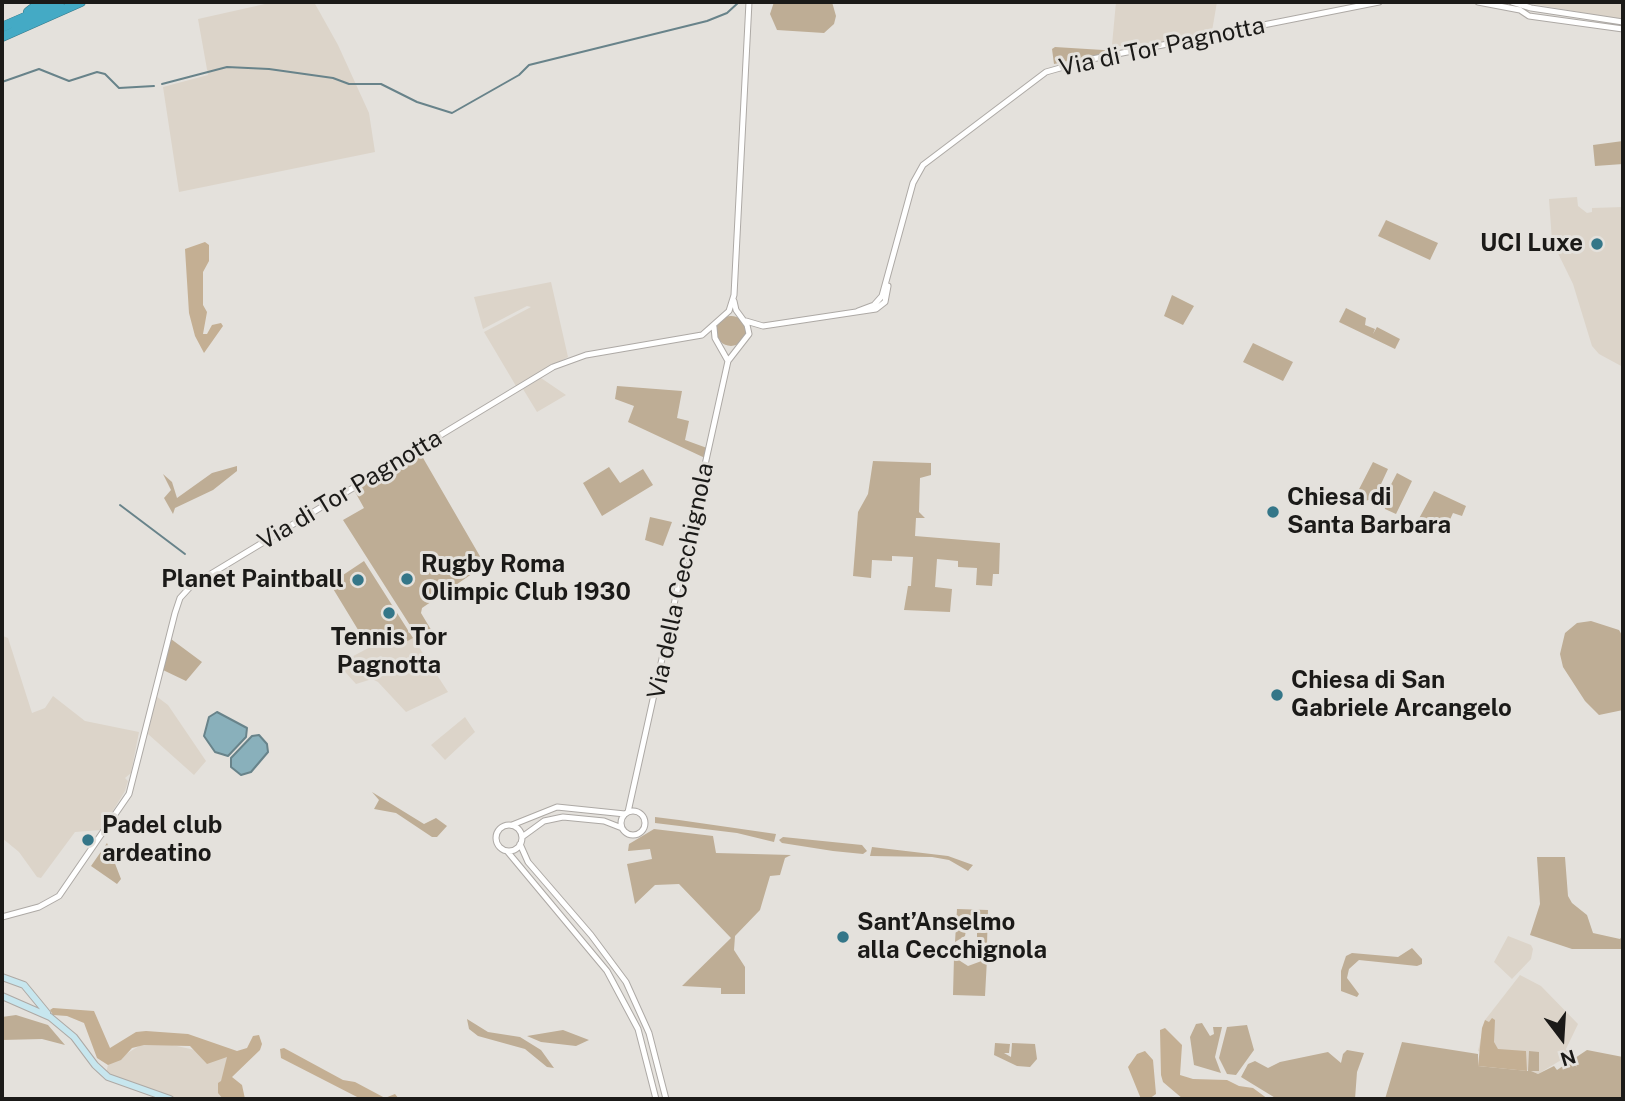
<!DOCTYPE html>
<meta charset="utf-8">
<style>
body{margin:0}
#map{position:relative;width:1625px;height:1101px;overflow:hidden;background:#e4e1dc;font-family:"Public Sans",sans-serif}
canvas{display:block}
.frame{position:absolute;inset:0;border:4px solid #1b1a18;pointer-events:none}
.north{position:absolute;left:1527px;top:1003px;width:70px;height:70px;-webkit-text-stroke:5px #e4e1dc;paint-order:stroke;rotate:163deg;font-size:19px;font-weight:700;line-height:28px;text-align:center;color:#1b1a18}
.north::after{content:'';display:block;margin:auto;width:24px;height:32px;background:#1b1a18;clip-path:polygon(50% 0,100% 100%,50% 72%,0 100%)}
</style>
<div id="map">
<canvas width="1625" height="1101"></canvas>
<div class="frame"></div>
<div class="north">N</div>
</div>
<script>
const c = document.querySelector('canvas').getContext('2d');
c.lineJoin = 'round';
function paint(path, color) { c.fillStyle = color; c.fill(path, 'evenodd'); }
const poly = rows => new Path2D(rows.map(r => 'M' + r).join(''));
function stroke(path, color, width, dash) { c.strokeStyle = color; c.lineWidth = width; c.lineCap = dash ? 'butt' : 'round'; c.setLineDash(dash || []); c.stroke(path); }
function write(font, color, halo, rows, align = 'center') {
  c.font = font + ' "Public Sans",sans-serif'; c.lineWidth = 6; c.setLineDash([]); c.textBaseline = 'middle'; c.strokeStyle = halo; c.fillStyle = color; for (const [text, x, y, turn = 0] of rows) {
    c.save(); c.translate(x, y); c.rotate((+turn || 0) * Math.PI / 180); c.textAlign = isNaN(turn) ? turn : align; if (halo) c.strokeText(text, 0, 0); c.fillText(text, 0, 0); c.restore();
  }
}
paint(poly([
 [314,2,338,45,369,113,375,152,179,192,163,87,208,75,198,19,265,4],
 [1116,2,1217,2,1212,31,1135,48,1112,45],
 [1623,2,1623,19,1618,19,1527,3],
 [1577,197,1578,206,1587,213,1592,212,1592,208,1623,207,1623,367,1599,354,1592,346,1573,284,1552,241,1549,199],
 [551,282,568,357,516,386,484,332,531,307,527,306,483,329,474,297],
 [541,378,566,395,537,412,523,389],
 [3,636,8,638,32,713,45,708,53,696,85,721,139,732,131,773,125,778,128,781,125,791,101,830,75,832,41,878,37,877,19,852,2,838],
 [413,638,448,692,406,712,378,682,372,679,356,684,338,664,378,643,399,646],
 [156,696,168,705,206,761,194,775,148,734],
 [465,717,475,732,445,760,431,745],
 [1508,936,1531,945,1533,949,1531,959,1512,979,1494,962],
 [1520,975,1541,986,1578,1024,1566,1049,1571,1054,1538,1074,1478,1051,1485,1020],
 [149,1040,232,1058,230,1099,177,1099,106,1073,108,1065]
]), '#dcd4c9');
paint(poly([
 [774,2,832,2,836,16,834,24,824,33,777,30,770,14],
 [1055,47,1103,50,1111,52,1054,64,1052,49],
 [1623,141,1623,164,1595,166,1593,145],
 [1386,220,1438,243,1430,260,1378,236],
 [1172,295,1194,306,1183,325,1164,316],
 [1346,308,1366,318,1365,325,1375,329,1373,334,1377,327,1400,339,1395,349,1339,322],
 '716 331a15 15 0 1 1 30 0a15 15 0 1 1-30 0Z',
 [1253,343,1293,362,1283,381,1243,362],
 [617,386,682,391,677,418,689,421,685,440,707,448,705,458,628,422,634,406,615,399],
 [419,451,485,565,422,608,421,613,433,633,420,641,343,520,364,508,354,490],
 [873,461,931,463,931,475,920,478,919,512,925,518,916,518,915,536,1000,543,999,574,993,574,992,586,976,585,977,568,958,567,958,561,937,559,935,587,952,589,950,612,904,610,908,586,911,586,913,557,892,556,892,561,872,560,871,578,853,576,858,512,868,494],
 [1373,462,1388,469,1375,497,1366,501,1356,495],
 [237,466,237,471,213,490,175,508,173,514,164,498,171,490,163,474,172,482,177,498,212,473],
 [609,467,620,483,643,469,653,485,602,516,583,483],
 [1397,473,1412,481,1396,514,1385,509,1383,500],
 [1434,491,1466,506,1462,516,1453,513,1447,526,1436,533,1416,524],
 [650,517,672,522,663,546,645,540],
 [364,561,413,638,399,646,378,643,360,633,332,587,331,583],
 [1591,621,1619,630,1623,637,1623,710,1599,715,1585,701,1563,667,1560,654,1565,633,1577,623],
 [171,639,202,662,186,681,163,670],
 [372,792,424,824,436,818,447,826,437,837,432,837,396,813,374,809,379,800],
 [655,817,679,820,776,834,774,842,737,833,655,823],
 [654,829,713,836,716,853,791,855,785,858,780,875,770,876,760,910,735,936,734,950,745,967,745,994,721,994,721,988,682,986,731,938,679,884,655,885,635,904,627,864,652,859,650,849,628,851,629,844],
 [783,837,862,845,867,851,863,854,833,851,782,843,779,840],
 [107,843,121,879,117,884,91,866],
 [872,847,948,856,973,865,968,871,949,860,932,857,870,856],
 [1537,857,1565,857,1568,896,1572,903,1587,915,1593,933,1620,939,1623,935,1623,949,1572,949,1530,935,1540,904],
 [957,909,988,910,987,944,977,937,977,925,967,924,965,936,955,942],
 [1412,948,1422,959,1422,964,1417,966,1359,960,1349,969,1347,978,1359,994,1357,997,1341,991,1341,971,1346,956,1352,953,1398,957],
 [954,957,968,966,987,959,985,996,953,995],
 [16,1015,48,1025,65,1045,42,1039,2,1040,2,1017],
 [467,1019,488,1032,520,1037,541,1050,554,1068,547,1067,525,1049,478,1036,469,1029],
 [1202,1023,1210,1036,1214,1034,1213,1027,1222,1027,1215,1057,1221,1073,1194,1065,1190,1037,1196,1024],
 [1247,1025,1254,1050,1236,1075,1227,1074,1219,1058,1227,1027],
 [563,1030,589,1040,576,1046,541,1042,527,1036],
 [1402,1042,1478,1054,1478,1066,1528,1071,1529,1051,1539,1052,1539,1071,1531,1071,1538,1074,1554,1066,1557,1070,1587,1050,1623,1057,1623,1095,1620,1099,1385,1099],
 [995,1043,1010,1044,1009,1053,1004,1053,1011,1057,1012,1043,1035,1044,1037,1059,1030,1067,1017,1066,994,1055],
 [1347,1050,1364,1053,1357,1072,1355,1099,1277,1099,1241,1077,1248,1064,1255,1061,1268,1068,1280,1062,1328,1052,1341,1063,1343,1054]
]), '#bead95');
paint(poly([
 [205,242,209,245,209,261,203,272,203,305,207,312,203,334,207,334,212,325,221,323,223,326,204,353,195,336,189,313,185,249],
 [53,1008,94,1011,110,1048,136,1032,146,1031,188,1034,237,1051,247,1048,253,1036,259,1035,262,1044,260,1050,232,1077,242,1085,245,1099,223,1099,218,1093,218,1083,221,1081,227,1057,207,1064,190,1046,144,1045,132,1048,121,1060,108,1065,97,1058,84,1023,67,1016,53,1015,50,1010],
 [1492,1018,1495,1020,1494,1042,1498,1049,1526,1051,1527,1071,1478,1066,1482,1028,1485,1020,1489,1022],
 [1165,1028,1182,1045,1180,1075,1193,1079,1227,1080,1239,1086,1253,1088,1268,1099,1183,1099,1163,1082,1161,1075,1160,1030],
 [284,1048,343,1080,355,1082,385,1098,395,1094,399,1099,361,1099,281,1058,280,1049],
 [1145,1051,1153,1060,1156,1094,1149,1099,1141,1099,1128,1067,1137,1054]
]), '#c4af93');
const water = poly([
 [217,712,247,728,246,737,228,756,215,752,204,736,209,717,217,712],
 [259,735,267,744,268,752,251,772,241,775,231,767,231,758,252,736,259,735]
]);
paint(water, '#89b0bb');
stroke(water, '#68838a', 2);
stroke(poly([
 [2,82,39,69,69,81,97,72,105,74,119,88,154,86],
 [162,84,227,67,269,69,333,78,349,84,381,84,417,102,452,113,519,75,529,65,707,21,727,13,739,2],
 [120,505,185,554]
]), '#68838a', 2);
const tertiary = poly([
 [1478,2,1520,10,1529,16,1623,29],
 [1512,2,1531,8,1623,22],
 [858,311,874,305,882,296,913,183,923,165,1046,72,1092,59,1379,2],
 [746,321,763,326,876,309,885,302,888,286],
 [714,327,715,338,728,361],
 '621 823a12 12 0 1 1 24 0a12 12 0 1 1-24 0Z',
 [628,812,728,361,749,334,747,325,736,310,734,301],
 [512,825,557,807,625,814],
 '496 838a13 13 0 1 1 26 0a13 13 0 1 1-26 0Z',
 [522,837,544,821,563,817,604,821,622,828],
 [520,844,528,862,591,935,626,982,649,1033,666,1099],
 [507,851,607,971,638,1029,656,1099],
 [2,917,39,907,59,896,129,794,175,613,180,598,191,586,553,367,586,355,702,335,729,311,734,295,749,2]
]);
const secondary = poly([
 [2,977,24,985,47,1013],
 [2,996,50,1017,74,1037,95,1065,108,1077,170,1099]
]);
const motorway = poly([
 [28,12,41,2],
 [2,27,60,2],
 [2,37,81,2]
]);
stroke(tertiary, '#ada9a5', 7);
stroke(secondary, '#ada9a5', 8);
stroke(motorway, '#367888', 10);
stroke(tertiary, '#fff', 5);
stroke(secondary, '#c7e6ee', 6);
stroke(motorway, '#44aac5', 9);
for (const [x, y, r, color] of [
 [1597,244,7,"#347688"],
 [1273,512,7,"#347688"],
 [407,579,7,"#347688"],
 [358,580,7,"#347688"],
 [389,613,7,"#347688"],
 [1277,695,7,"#347688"],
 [88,840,7,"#347688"],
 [843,937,7,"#347688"]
]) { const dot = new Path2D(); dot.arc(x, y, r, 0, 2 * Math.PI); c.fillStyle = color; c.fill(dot); stroke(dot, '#e4e1dc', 2.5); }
write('24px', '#1b1a18', '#e4e1dc', [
 ["Via di Tor Pagnotta",1162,47,-12],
 ["Via di Tor Pagnotta",350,490,-31],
 ["Via della Cecchignola",681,581,-78]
]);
write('bold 24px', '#1b1a18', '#e4e1dc', [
 ["UCI Luxe",1583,244,"right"],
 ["Chiesa di",1287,498],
 ["Santa Barbara",1287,526],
 ["Rugby Roma",421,565],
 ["Olimpic Club 1930",421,593],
 ["Planet Paintball",344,580,"right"],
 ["Tennis Tor",389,638,"center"],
 ["Pagnotta",389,666,"center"],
 ["Chiesa di San",1291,681],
 ["Gabriele Arcangelo",1291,709],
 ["Padel club",102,826],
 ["ardeatino",102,854],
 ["Sant’Anselmo",857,923],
 ["alla Cecchignola",857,951]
], 'left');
</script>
